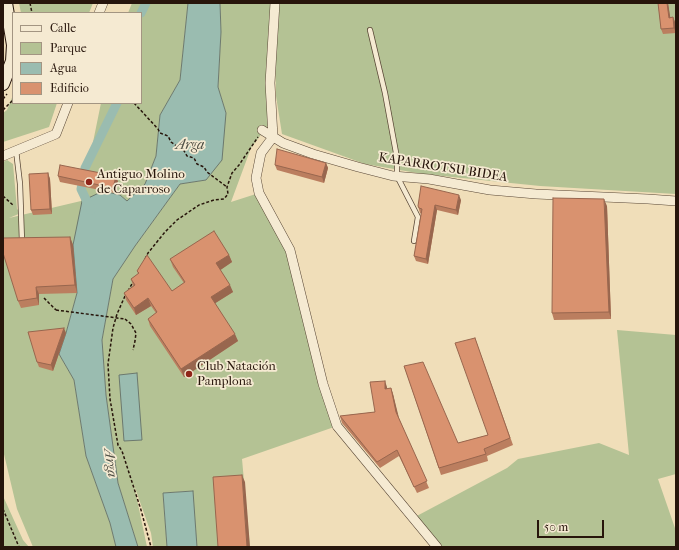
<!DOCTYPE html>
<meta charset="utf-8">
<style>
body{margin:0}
#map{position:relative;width:679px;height:550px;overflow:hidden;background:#f0deb9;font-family:"IM FELL French Canon",serif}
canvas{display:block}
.frame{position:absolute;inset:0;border:4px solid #27150b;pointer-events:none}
.legend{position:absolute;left:12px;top:12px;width:130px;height:92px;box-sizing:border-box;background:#f5ead2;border:1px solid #a39582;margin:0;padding:5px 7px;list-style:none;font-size:12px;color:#27150b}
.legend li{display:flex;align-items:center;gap:8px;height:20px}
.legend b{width:20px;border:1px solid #a39582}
.scale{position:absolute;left:537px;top:520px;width:67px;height:18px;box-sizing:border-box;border:2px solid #27150b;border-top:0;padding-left:5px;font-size:12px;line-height:14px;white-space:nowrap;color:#27150b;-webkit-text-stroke:3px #f5ead2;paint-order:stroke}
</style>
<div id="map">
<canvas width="679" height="550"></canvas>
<div class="frame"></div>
<ul class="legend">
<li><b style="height:5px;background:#f5ead2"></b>Calle</li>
<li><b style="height:11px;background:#b4c294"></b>Parque</li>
<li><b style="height:11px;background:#9abcb0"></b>Agua</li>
<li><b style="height:11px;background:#d9926f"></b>Edificio</li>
</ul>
<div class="scale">50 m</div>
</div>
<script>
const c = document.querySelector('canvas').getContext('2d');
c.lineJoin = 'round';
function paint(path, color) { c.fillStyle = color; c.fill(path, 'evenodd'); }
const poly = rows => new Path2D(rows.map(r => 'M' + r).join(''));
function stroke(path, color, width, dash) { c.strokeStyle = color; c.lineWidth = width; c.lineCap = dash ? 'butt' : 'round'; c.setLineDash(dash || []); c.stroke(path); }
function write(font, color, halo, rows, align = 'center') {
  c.font = font + ' "IM FELL French Canon",serif'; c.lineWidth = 3.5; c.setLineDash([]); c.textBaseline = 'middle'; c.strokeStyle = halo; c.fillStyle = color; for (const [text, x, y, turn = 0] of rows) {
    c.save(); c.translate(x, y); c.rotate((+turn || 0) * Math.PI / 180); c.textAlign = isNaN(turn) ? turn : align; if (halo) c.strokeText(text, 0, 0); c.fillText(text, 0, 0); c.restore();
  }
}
paint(poly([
 [19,3,93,3,89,13,21,13],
 [132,3,188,3,180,80,160,115,156,156,145,184,127,201,120,195,73,245,77,293,66,333,59,354,74,380,86,456,110,523,116,547,33,547,17,509,3,450,3,162,7,160,13,164,17,209,21,213,9,218,81,201,101,103,141,103,141,13,128,13],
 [220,3,676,3,676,194,540,186,423,174,365,164,282,134,276,96,275,57,269,124,251,148,231,202,259,193,290,250,337,426,242,459,250,547,197,547,192,491,163,493,167,547,153,547,151,533,134,485,147,547,138,547,118,483,106,395,102,340,113,279,135,246,180,184,206,180,226,113,218,87,221,33],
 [13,95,13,103,57,103,49,127,3,142,3,113,7,110],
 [617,330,676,335,676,474,658,479,676,531,676,547,437,547,413,518,507,468,518,459,599,443,629,455],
 [3,496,23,540,29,547,3,547]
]), '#b4c294');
const water = poly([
 [188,3,220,3,221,32,218,87,226,113,222,160,206,180,180,184,135,246,113,279,102,340,106,395,118,483,138,547,116,547,110,523,86,456,74,380,59,354,66,333,77,293,73,245,82,201,103,191,120,195,127,201,145,184,156,156,160,115,180,80,188,3],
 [137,373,142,440,124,441,119,375,137,373],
 [193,491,197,547,167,547,163,493,193,491]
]);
paint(water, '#9abcb0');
stroke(water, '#6c796e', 1);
stroke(poly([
 [141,13,146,3],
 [91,210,81,189,85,168,117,103]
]), '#9abcb0', 9);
const lane = poly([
 [370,30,385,93,397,158,397,176,418,217,414,241],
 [16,150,20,184,22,242]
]);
const street = poly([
 [99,13,103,3],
 [262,130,283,143,313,154,358,167,393,176,429,179,490,190,536,194,648,199,676,201],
 [273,137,261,153,256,178,259,193,290,250,323,384,337,426,437,547],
 [273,137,270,83,275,3],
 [3,156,56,134,68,103]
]);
const secondary = poly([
 [3,84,12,61,13,45,6,3]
]);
stroke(lane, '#594736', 6);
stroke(street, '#594736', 10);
stroke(secondary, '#27150b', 14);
stroke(poly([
 [30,3,32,13],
 [3,99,7,94],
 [134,103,158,129,160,133,168,136,171,142,178,147,183,149,187,156,194,158,197,164,204,167,207,172,227,187],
 [3,110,13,100],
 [3,196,14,206],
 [145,259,148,253,165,232,177,220,199,205,214,200,224,199,228,194,227,187,232,173,239,165,258,137],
 [128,291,133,282],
 [125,296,117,314,113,328,108,364,110,399,118,445,122,451,141,510,151,547],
 [44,298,56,310],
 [125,319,131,324,136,333,135,341,133,350],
 [3,509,19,547]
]), '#27150b', 1.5, [3, 2]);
stroke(lane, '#f5ead2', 4.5);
stroke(street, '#f5ead2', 9);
stroke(secondary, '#f5ead2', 12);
stroke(poly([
 [56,310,125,319]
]), '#27150b', 1.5, [3, 2]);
paint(poly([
 [658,3,668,3,670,17,673,17,675,22,676,33,663,34,661,29],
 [326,163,328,168,324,183,277,170,275,165],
 [48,173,50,179,52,214,33,215,31,210],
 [58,176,116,176,118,182,115,193,60,182],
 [461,200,458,215,437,210,428,264,416,261,414,256,422,214,420,213,418,206],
 [607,206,611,319,554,320,552,313],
 [70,237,73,245,77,293,39,294,39,305,21,308,18,301],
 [229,255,232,262,220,270,233,292,215,303,238,341,184,377,150,326,148,319,156,313,151,306,136,315,126,300,124,293,133,286,131,279,138,274,137,271,172,291,184,283,173,267,170,259],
 [66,333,53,371,39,367,37,362],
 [475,338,513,445,487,456,488,461,441,475,404,366,458,443,488,435],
 [387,387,387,389,391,388,393,394,398,416,429,488,417,493,399,456,380,468,342,423,340,416,375,412]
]), '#bb7e5f');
paint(poly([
 [667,3,668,3,671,22,669,18],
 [673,17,675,22,676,33,674,28],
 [326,163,328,168,324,183,322,177],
 [48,173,50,179,52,214,50,209],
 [116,176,118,182,115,193,113,188],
 [459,195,461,200,458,215,456,210],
 [604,199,607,206,611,319,609,312],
 [435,205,437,210,428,264,426,259],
 [70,237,73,245,77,293,75,285],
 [229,255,232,262,219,271,216,263],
 [230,285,233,292,214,304,211,297],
 [36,287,39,294,39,305,37,298],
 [148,298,151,306,136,315,134,308],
 [64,328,66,333,53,371,51,365],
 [235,334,238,341,184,377,181,369],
 [385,381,387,387,387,396,385,389],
 [391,388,393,394,399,418,396,412],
 [242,475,245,482,250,547,247,547]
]), '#98664e');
const building = poly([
 [658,3,667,3,669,18,673,17,674,28,661,29,658,3],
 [277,149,326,163,322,177,275,165,277,149],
 [60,165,116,176,113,188,58,176,60,165],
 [48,173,50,209,31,210,29,174,48,173],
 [421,186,459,195,456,210,435,205,426,259,414,256,422,209,419,208,418,206,421,186],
 [553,198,604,199,609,312,552,313,553,198],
 [214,231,229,255,216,263,230,285,211,297,235,334,181,369,148,319,157,312,148,298,134,308,124,293,135,285,131,279,139,273,137,271,147,255,172,291,185,282,170,259,214,231],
 [70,237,75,285,36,287,37,298,18,301,3,253,3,238,70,237],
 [64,328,51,365,37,362,28,332,64,328],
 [475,338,510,438,484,449,486,454,439,468,404,366,423,362,458,443,488,435,455,343,475,338],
 [385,381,385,389,391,388,396,412,427,481,414,487,397,450,377,462,340,416,375,412,370,382,385,381],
 [242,475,247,547,218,547,213,477,242,475]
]);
paint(building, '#d9926f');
stroke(building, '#98664e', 1);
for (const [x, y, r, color] of [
 [89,182,4,"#8f2418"],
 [189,374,4,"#8f2418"]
]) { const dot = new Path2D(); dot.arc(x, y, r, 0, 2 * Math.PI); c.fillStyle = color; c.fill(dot); stroke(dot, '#f5ead2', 1.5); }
write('13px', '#27150b', '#f5ead2', [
 ["KAPARROTSU BIDEA",443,168,9]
]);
write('13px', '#27150b', '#f5ead2', [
 ["Antiguo Molino",97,175],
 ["de Caparroso",97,190],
 ["Club Natación",197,367],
 ["Pamplona",197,382]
], 'left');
write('italic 14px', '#4f4f45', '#f5ead2', [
 ["Arga",190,146],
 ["Arga",110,463,82]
]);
</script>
